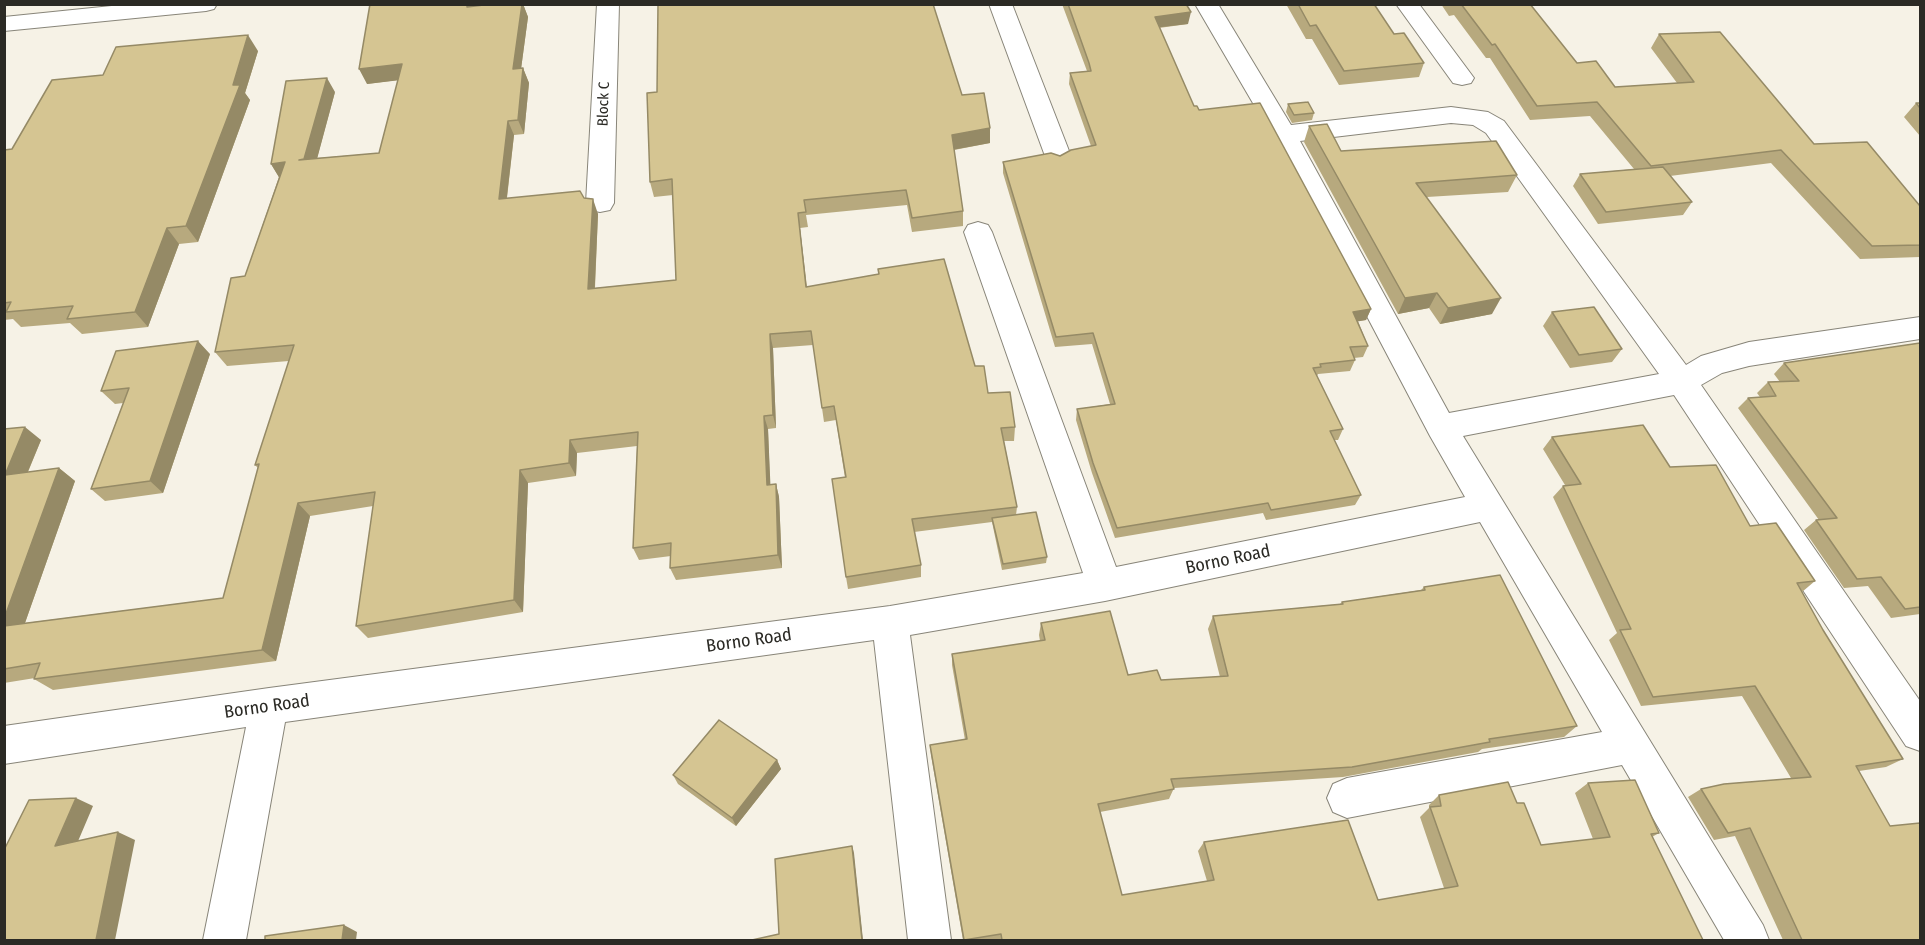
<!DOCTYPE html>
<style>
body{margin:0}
#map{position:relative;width:1925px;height:945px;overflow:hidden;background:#f6f2e6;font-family:"Fira Sans Condensed",sans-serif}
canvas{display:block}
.frame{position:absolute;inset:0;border:6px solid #2b2a25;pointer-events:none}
</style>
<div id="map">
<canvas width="1925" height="945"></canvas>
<div class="frame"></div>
</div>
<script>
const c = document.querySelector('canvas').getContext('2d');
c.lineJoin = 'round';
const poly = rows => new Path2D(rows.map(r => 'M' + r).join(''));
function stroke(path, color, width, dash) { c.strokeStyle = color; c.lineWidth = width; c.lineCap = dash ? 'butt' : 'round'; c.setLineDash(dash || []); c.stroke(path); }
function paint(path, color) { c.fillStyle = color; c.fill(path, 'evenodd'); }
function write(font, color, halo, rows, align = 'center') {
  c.font = font + ' "Fira Sans Condensed",sans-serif'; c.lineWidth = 5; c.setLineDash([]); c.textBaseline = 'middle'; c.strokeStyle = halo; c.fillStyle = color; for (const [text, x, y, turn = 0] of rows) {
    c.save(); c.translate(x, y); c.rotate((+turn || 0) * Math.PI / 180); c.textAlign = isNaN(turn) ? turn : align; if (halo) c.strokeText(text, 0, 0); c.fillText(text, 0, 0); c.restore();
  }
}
const minor = poly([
 [131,4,217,4,214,9,206,11,4,31,4,17,131,4],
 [597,4,619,4,614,203,610,210,600,212,590,210,586,203,597,4],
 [989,4,1012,4,1071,156,1067,162,1058,165,1049,162,1045,156,989,4],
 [1195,4,1218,4,1291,125,1451,107,1488,112,1504,121,1686,365,1701,356,1749,342,1920,317,1920,339,1749,366,1722,373,1701,385,1920,701,1920,751,1906,746,1674,395,1463,436,1763,925,1769,940,1724,940,1622,765,1347,818,1333,812,1327,798,1333,784,1347,778,1602,732,1480,522,1105,601,910,635,951,940,908,940,874,640,285,722,246,940,203,940,246,727,4,764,4,726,269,688,890,606,1083,573,964,232,968,225,978,222,988,225,992,232,1116,567,1465,497,1430,436,1271,134,1195,4],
 [1451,123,1473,125,1486,133,1659,374,1449,413,1300,141,1451,123],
 [1396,4,1419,4,1474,78,1471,83,1462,85,1453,83,1396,4]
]);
stroke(minor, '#888579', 2);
paint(minor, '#fff');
paint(poly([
 [370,4,473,4,473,6,492,4,523,4,528,17,521,69,523,68,529,83,524,134,514,135,507,198,584,198,598,214,595,288,676,280,673,195,654,197,650,182,962,95,990,143,954,150,963,211,963,226,912,232,907,205,806,215,808,227,800,228,807,287,878,274,878,269,975,366,988,393,1015,427,1014,441,1004,441,1017,507,1016,515,1047,557,1046,563,1002,570,992,522,914,532,921,565,921,577,848,589,846,577,845,478,836,420,824,422,813,345,773,348,776,428,768,429,770,485,776,484,779,497,782,568,676,580,670,568,671,556,639,560,633,548,637,446,577,453,576,476,528,483,523,612,368,638,356,626,373,506,310,516,276,661,53,690,34,679,35,678,4,683,4,429,41,440,28,472,59,468,75,481,25,623,223,598,258,468,255,465,289,361,227,366,215,352,245,276,279,177,271,164,335,92,317,158,379,153,398,80,367,84],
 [1062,4,1186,4,1188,24,1159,28,1194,106,1199,110,1371,309,1366,320,1358,321,1368,346,1363,357,1354,358,1355,360,1350,371,1318,374,1317,376,1343,429,1338,440,1334,440,1361,495,1355,505,1266,520,1263,513,1115,538,1092,473,1076,420,1077,409,1110,404,1092,344,1055,347,1003,173,1003,162,1060,156,1091,146,1069,84,1070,73,1087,71],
 [1286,4,1374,4,1394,34,1424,63,1419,77,1339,85,1312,39,1306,39],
 [1441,4,1530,4,1577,63,1615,87,1677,83,1651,48,1659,34,1814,144,1920,206,1920,257,1860,259,1771,163,1670,176,1692,202,1683,215,1598,224,1573,186,1580,174,1634,169,1590,116,1530,120,1490,58,1486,58,1454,15,1449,16],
 [258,51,245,93,250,100,198,242,179,244,148,327,82,334,70,323,21,327,13,319,4,320,4,150,12,149,103,75],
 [1916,103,1920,103,1920,136,1904,117],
 [1288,104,1314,113,1312,120,1292,123,1286,112],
 [1309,126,1341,151,1517,175,1508,192,1427,197,1492,314,1440,324,1429,308,1398,314,1304,142],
 [1552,312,1622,349,1612,362,1570,368,1543,326],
 [1920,343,1920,614,1891,618,1868,586,1844,588,1804,530,1816,520,1819,520,1738,408,1748,398,1760,397,1757,393,1768,382,1780,382,1774,374,1784,363],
 [210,354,163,493,105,501,91,489,123,403,115,404,101,391],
 [1552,437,1670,467,1750,526,1815,581,1802,592,1823,630,1903,759,1886,767,1859,771,1920,940,1783,940,1735,836,1714,840,1688,797,1701,789,1791,778,1742,696,1641,706,1609,640,1617,633,1553,497,1563,486,1565,485,1543,449],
 [1424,587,1577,726,1564,737,1482,749,1478,752,1343,777,1174,788,1169,799,1100,812,1122,895,1207,881,1198,851,1204,842,1378,900,1444,888,1420,817,1429,808,1429,805,1439,795,1517,803,1541,845,1593,839,1575,793,1588,783,1659,833,1652,837,1703,940,963,940,931,755,930,745,965,740,952,665,952,654,1040,641,1039,635,1041,623,1128,675,1161,680,1220,677,1208,629,1213,616,1340,604,1342,602,1421,590],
 [777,760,781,769,736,826,678,784,673,775]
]), '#b7a97e');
paint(poly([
 [522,4,523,4,528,17,519,84,513,69],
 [1191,12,1188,24,1153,28,1155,17],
 [248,35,258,51,245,93,250,100,198,242,186,226,233,85],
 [402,64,409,79,367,84,359,69],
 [523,68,529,83,524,134,518,120],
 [327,78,335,92,313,174,299,160],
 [508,121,514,135,505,213,499,199],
 [990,128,990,143,952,150,952,135],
 [285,162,280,179,271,164],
 [593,199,598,214,594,304,588,289],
 [798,213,800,228,808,301,806,287],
 [167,228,179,244,148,327,135,312],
 [1437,293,1429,308,1398,314,1405,298],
 [1501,298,1492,314,1440,324,1448,308],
 [1371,309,1366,320,1349,323,1353,312],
 [770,334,773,348,776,428,773,415],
 [198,341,210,354,163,493,150,481],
 [764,416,768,429,771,498,767,485],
 [25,427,41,440,21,488,5,475],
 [570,440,577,453,576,476,569,463],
 [59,468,75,481,20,637,4,627,4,619],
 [520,470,528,483,523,612,514,600],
 [776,484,779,497,782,568,778,555],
 [298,503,310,516,276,661,262,650],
 [777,760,781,769,736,826,732,818],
 [76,798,93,806,73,853,55,846],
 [118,832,135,840,115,940,96,940],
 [852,846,854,853,863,940,862,940],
 [344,925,357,932,356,940,342,940]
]), '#958a66');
const building = poly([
 [370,4,467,4,467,7,492,4,522,4,513,69,523,68,518,120,508,121,499,199,580,191,584,198,593,199,588,289,676,280,672,179,650,182,647,93,657,92,658,4,933,4,962,95,984,93,990,128,952,135,963,211,912,218,906,190,804,200,806,212,798,213,806,287,879,274,878,269,944,259,975,366,984,366,988,393,1010,392,1015,427,1001,428,1017,507,912,519,921,565,846,577,832,479,846,477,834,406,822,408,811,331,770,334,773,415,764,416,767,485,776,484,778,555,670,568,671,543,633,548,638,432,570,440,569,463,520,470,514,600,356,626,375,492,298,503,262,650,34,679,40,663,4,669,4,626,223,598,259,464,255,465,294,345,215,352,231,278,245,276,285,162,271,164,286,81,327,78,304,159,299,160,379,153,402,64,359,69,370,4],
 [1068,4,1186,4,1191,12,1155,17,1194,106,1197,106,1199,110,1260,103,1371,309,1353,312,1368,346,1350,347,1355,360,1320,364,1321,367,1313,368,1343,429,1330,431,1361,495,1271,510,1268,503,1117,528,1093,463,1077,409,1115,404,1093,333,1056,337,1003,162,1051,153,1060,156,1071,150,1096,145,1070,73,1091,71,1089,63,1068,4],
 [1298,4,1374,4,1394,34,1404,33,1424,63,1344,71,1316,25,1310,26,1298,4],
 [1461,4,1530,4,1577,63,1596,61,1615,87,1694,82,1659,34,1720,32,1814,144,1867,142,1920,206,1920,245,1872,246,1781,150,1651,166,1597,102,1537,106,1495,44,1492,45,1461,4],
 [248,35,233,85,240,85,186,226,167,228,135,312,67,319,73,306,6,312,11,302,4,303,4,150,12,149,52,80,103,75,116,47,248,35],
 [1308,102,1314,113,1294,115,1288,104,1308,102],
 [1916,103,1920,103,1920,108,1916,103],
 [1327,124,1341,151,1496,141,1517,175,1416,183,1501,298,1448,308,1437,293,1405,298,1309,126,1327,124],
 [1663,167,1692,202,1606,212,1580,174,1663,167],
 [1594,307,1622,349,1579,355,1552,312,1594,307],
 [198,341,150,481,91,489,129,388,101,391,116,351,198,341],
 [1920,343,1920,607,1905,609,1881,577,1857,579,1816,520,1837,518,1748,398,1776,396,1768,382,1799,381,1784,363,1920,343],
 [1643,425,1670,467,1716,465,1750,526,1776,523,1815,581,1797,583,1823,630,1903,759,1856,766,1890,826,1920,823,1920,940,1802,940,1750,828,1728,833,1701,789,1724,784,1811,777,1755,686,1653,697,1620,630,1631,629,1563,486,1581,484,1552,437,1643,425],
 [25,427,5,475,59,468,4,619,4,429,25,427],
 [1036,512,1047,557,1003,564,992,518,1036,512],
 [1500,575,1577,726,1489,739,1490,742,1352,767,1171,779,1174,789,1098,804,1122,895,1214,880,1204,842,1348,820,1378,900,1458,886,1430,807,1441,806,1439,795,1508,782,1517,803,1524,803,1541,845,1610,837,1588,783,1635,780,1659,833,1651,834,1703,940,1002,940,1001,934,964,940,930,745,967,739,952,654,1045,640,1041,623,1110,611,1128,675,1157,670,1161,680,1228,676,1213,616,1343,604,1342,602,1425,590,1424,587,1500,575],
 [719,720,777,760,732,818,673,775,719,720],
 [76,798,55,846,118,832,96,940,4,940,4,850,29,800,76,798],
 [852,846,862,940,752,940,779,934,775,859,852,846],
 [344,925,342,940,265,940,265,936,344,925]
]);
paint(building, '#d5c592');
stroke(building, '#958a66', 1.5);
write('15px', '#2b2a25', '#fff', [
 ["Block C",604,104,-88]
]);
write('18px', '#2b2a25', '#fff', [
 ["Borno Road",1228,560,-12],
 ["Borno Road",749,641,-8],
 ["Borno Road",267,707,-8]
]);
</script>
